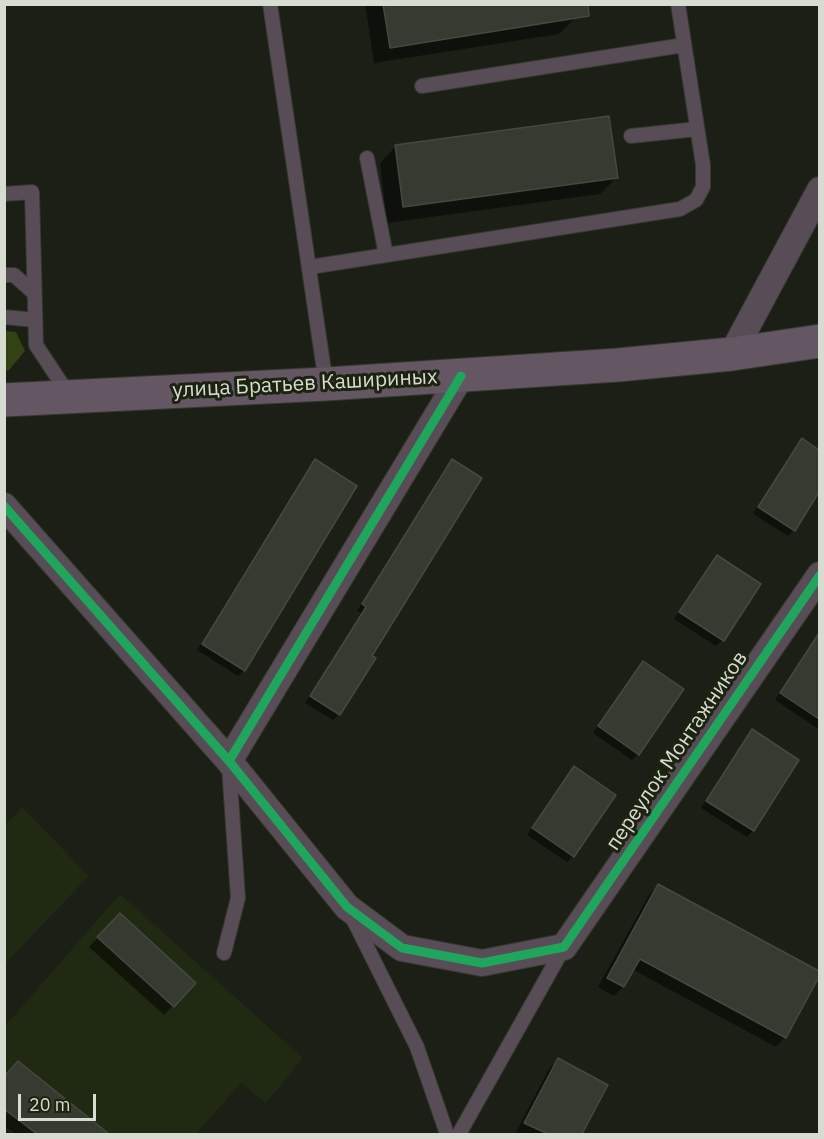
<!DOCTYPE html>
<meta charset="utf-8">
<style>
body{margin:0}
#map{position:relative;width:824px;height:1139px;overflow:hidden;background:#1b1f15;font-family:"IBM Plex Sans",sans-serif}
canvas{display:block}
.frame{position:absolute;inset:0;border:6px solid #d7dcd0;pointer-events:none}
.scale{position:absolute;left:18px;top:1094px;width:78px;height:27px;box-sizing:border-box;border:3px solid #d7dcd0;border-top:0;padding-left:8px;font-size:18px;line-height:21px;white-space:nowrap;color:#d7dcd0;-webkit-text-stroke:4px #1c2311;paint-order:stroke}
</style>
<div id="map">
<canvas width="824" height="1139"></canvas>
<div class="frame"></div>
<div class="scale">20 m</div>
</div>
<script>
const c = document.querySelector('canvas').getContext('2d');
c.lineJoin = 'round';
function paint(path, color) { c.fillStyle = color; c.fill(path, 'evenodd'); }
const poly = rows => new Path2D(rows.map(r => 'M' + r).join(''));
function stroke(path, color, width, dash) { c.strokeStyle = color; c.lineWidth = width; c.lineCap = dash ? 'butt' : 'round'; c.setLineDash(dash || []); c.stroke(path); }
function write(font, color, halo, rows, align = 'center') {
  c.font = font + ' "IBM Plex Sans",sans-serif'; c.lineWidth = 6; c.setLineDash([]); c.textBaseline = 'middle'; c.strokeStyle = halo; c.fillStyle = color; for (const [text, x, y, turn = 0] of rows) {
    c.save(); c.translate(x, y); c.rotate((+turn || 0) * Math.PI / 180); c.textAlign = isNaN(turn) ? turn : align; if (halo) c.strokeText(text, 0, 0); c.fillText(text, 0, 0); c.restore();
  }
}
paint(poly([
 [22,807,89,876,5,964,5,825],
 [120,894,303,1058,266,1103,241,1083,196,1134,19,1134,5,1123,5,1026]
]), '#202912');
paint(poly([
 [5,331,16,332,25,351,9,370,5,371]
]), '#324215');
paint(poly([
 [365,4,573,4,575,18,559,34,374,63],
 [396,146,616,178,600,194,387,223,380,163],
 [802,440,820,451,820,490,794,530,788,536,753,514,796,446],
 [315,461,244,670,238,676,197,650,309,467],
 [452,461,370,656,339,714,333,720,305,703,361,613,357,611,446,467],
 [717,557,759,584,722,640,716,646,674,619,711,563],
 [820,633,820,725,817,728,775,700],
 [643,663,638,754,632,760,593,733],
 [752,731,797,760,753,830,747,837,701,808,746,737],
 [574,768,573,856,567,862,527,835],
 [658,885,820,973,785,1037,776,1047,632,969,623,987,614,996,598,987,649,895],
 [111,924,194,983,164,1015,89,947],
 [558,1060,606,1085,580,1134,521,1134,516,1132,549,1069],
 [18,1063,106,1134,16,1134,4,1125,4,1077]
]), '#0007');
const building = poly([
 [383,4,588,4,589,16,390,48,383,4],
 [609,116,618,178,403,207,395,145,609,116],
 [802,438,819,450,819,492,795,531,758,507,802,438],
 [315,459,357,486,245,671,202,644,315,459],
 [452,459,482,478,372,656,376,658,340,715,310,696,366,607,362,604,452,459],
 [717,555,761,584,724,641,679,612,717,555],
 [819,633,819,719,780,693,819,633],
 [643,661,684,689,639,755,598,726,643,661],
 [752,729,799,760,754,831,706,801,752,729],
 [574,766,616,795,574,857,532,828,574,766],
 [658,884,819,971,819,977,786,1038,640,959,624,987,607,978,658,884],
 [120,913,196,983,174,1007,97,937,120,913],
 [558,1058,608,1085,582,1134,548,1134,524,1123,558,1058],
 [18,1061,109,1134,37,1134,4,1109,4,1077,18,1061]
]);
paint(building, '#363a30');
stroke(building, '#454940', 1.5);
const lane = poly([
 [270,4,326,384],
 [422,86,684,45],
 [631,136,697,129],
 [367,158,386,255],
 [4,194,32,192,36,345,69,395],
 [310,267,680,209,696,200,703,187,703,165,678,4],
 [4,275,14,275,34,293],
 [4,317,35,320],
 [352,917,417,1047,447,1134],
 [224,953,238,898,229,766],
 [459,1134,564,947]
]);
const street = poly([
 [732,354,820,190],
 [4,506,229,761,347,907,402,948,482,963,564,947,820,575],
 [229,761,461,376]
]);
const secondary = poly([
 [4,400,326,384,618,365,732,354,820,341]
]);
stroke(lane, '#353930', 16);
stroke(street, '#353930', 28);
stroke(secondary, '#353930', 35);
stroke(lane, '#584c56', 14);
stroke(street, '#584c56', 26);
stroke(secondary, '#645662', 33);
stroke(poly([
 [4,506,229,761,347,907,402,948,482,963,564,947,820,575],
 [229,761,461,376]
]), '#20a55d', 9);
write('21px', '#d7dcd0', '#1c2311', [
 ["улица Братьев Кашириных",305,384,-3],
 ["переулок Монтажников",677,751,-56]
]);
</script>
